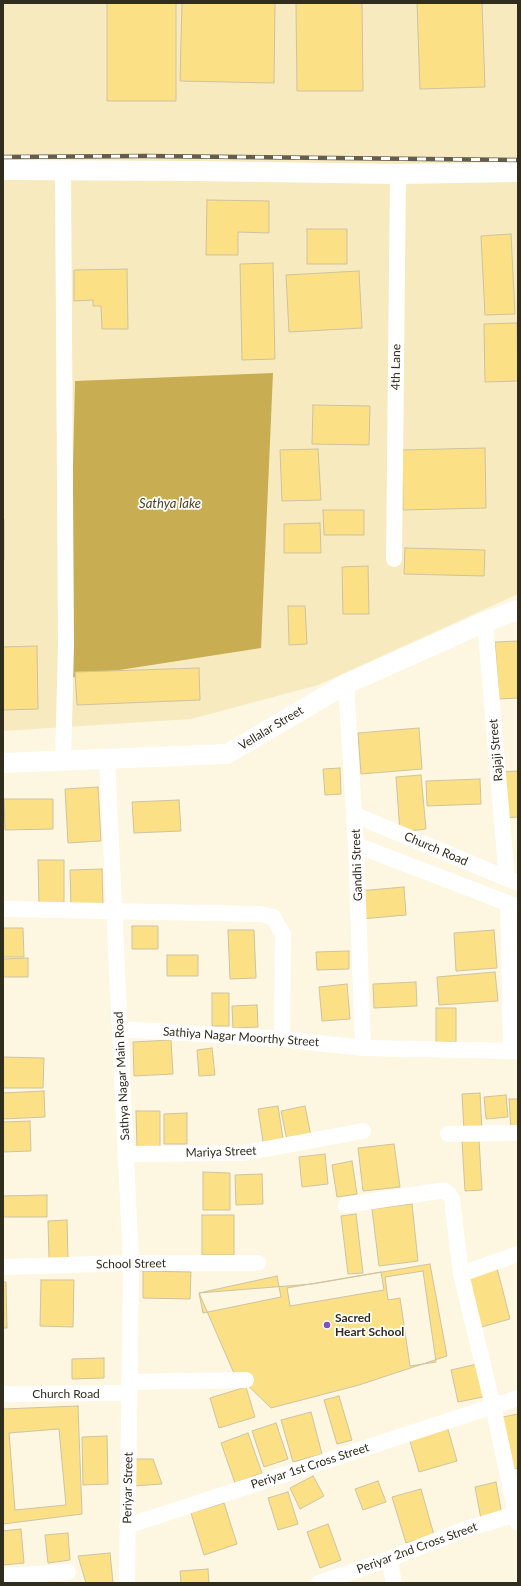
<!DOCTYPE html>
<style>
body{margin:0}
#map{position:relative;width:521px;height:1586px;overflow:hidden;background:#fdf6e1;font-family:Lato,sans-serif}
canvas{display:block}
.frame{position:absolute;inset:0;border:4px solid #302c1e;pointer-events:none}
</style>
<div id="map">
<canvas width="521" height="1586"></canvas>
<div class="frame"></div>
</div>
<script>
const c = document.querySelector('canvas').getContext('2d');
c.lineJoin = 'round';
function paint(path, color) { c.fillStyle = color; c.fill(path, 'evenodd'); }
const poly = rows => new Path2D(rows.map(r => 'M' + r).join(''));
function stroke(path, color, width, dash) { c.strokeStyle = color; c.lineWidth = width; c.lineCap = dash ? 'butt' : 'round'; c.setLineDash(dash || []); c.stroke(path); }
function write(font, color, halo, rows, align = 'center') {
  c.font = font + ' Lato,sans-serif'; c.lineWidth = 3.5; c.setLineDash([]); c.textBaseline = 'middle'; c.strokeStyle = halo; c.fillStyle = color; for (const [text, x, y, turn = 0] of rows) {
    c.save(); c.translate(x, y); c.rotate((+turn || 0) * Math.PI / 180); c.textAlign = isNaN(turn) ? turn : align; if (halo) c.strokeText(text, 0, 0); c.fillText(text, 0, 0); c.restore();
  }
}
paint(poly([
 [3,3,518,3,518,594,318,685,191,719,3,731]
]), '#f8eabf');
paint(poly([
 [273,373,261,648,68,678,75,381]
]), '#c9ad53');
const building = poly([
 [107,3,176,3,176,101,107,101,107,3],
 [182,3,275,3,274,83,180,81,182,3],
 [296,3,362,3,363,91,297,91,296,3],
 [417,3,482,3,485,87,420,89,417,3],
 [207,200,269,201,269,233,238,232,238,255,206,255,207,200],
 [307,229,347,229,347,264,307,264,307,229],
 [511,234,515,314,485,315,481,236,511,234],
 [273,263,275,359,242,360,240,264,273,263],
 [127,269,128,329,102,329,101,306,93,306,93,300,74,301,74,270,127,269],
 [359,271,362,328,289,332,286,275,359,271],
 [517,323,518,381,485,382,484,324,517,323],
 [313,405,370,406,369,445,312,444,313,405],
 [485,448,486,508,403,510,402,450,485,448],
 [318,449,321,500,282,501,280,450,318,449],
 [323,510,364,510,364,535,324,535,323,510],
 [3,519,4,519,4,560,3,560,3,519],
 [320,523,321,553,284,553,284,524,320,523],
 [405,548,485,550,484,576,404,574,405,548],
 [368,566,369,614,343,614,342,567,368,566],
 [288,606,305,606,307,644,289,645,288,606],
 [518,641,518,698,499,699,495,642,518,641],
 [37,646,38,709,3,710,3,647,37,646],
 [199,668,200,700,77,705,75,672,199,668],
 [419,728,422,769,361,774,358,733,419,728],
 [340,768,341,794,325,795,323,769,340,768],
 [518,771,518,817,502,818,499,772,518,771],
 [421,775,426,829,400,832,396,777,421,775],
 [480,779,481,804,427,806,426,781,480,779],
 [98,787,101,841,68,843,65,789,98,787],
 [4,799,53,799,53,829,5,830,4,799],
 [179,800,181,831,134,833,132,802,179,800],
 [38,860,64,860,64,906,39,906,38,860],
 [102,869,103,906,71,907,70,870,102,869],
 [404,887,406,915,361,919,358,891,404,887],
 [132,926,158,926,158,949,132,949,132,926],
 [3,928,23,928,24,957,3,957,3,928],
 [228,930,254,930,256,978,230,979,228,930],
 [494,930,497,968,456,971,454,933,494,930],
 [349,951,349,969,317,970,316,952,349,951],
 [167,955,198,955,198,976,167,976,167,955],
 [28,958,28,977,3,977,3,959,28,958],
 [495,972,498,1001,439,1005,437,977,495,972],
 [416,982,417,1006,374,1008,373,984,416,982],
 [347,984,350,1019,322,1021,319,987,347,984],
 [212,993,229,993,229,1026,212,1026,212,993],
 [257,1005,258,1027,233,1028,232,1006,257,1005],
 [436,1008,456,1008,456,1042,436,1042,436,1008],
 [171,1040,173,1074,134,1076,133,1042,171,1040],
 [212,1048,215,1075,199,1076,197,1050,212,1048],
 [3,1057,44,1058,43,1088,3,1088,3,1057],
 [44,1091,45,1117,3,1119,3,1093,44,1091],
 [480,1093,482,1131,464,1132,462,1094,480,1093],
 [506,1095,508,1117,486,1119,484,1097,506,1095],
 [509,1099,518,1099,518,1130,511,1130,509,1099],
 [278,1106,284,1145,264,1148,258,1109,278,1106],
 [305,1106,311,1136,287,1140,281,1111,305,1106],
 [136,1111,160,1111,160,1147,137,1147,136,1111],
 [187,1113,187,1144,164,1144,164,1114,187,1113],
 [30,1121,31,1151,3,1152,3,1122,30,1121],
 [479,1140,482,1190,465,1191,462,1141,479,1140],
 [394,1144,400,1187,363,1191,358,1148,394,1144],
 [325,1154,328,1184,302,1187,299,1157,325,1154],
 [352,1161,357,1194,337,1197,332,1165,352,1161],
 [203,1172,230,1173,230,1210,203,1210,203,1172],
 [262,1174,263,1204,236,1205,235,1175,262,1174],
 [47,1195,47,1217,3,1217,3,1196,47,1195],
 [412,1204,418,1261,379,1266,372,1209,412,1204],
 [356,1214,363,1273,348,1274,341,1216,356,1214],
 [202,1215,234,1215,234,1255,202,1255,202,1215],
 [67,1220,68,1258,49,1259,48,1221,67,1220],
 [430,1264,447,1356,359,1385,271,1408,233,1371,199,1293,312,1284,430,1264],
 [497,1268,510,1319,478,1328,464,1276,497,1268],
 [143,1271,191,1272,190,1299,143,1298,143,1271],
 [423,1271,436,1362,410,1366,400,1298,388,1300,385,1277,423,1271],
 [381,1272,384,1290,290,1306,287,1288,381,1272],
 [277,1276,281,1297,203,1313,199,1293,277,1276],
 [41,1280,74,1280,73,1327,40,1326,41,1280],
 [3,1282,6,1282,7,1328,3,1328,3,1282],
 [104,1358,104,1378,72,1379,72,1359,104,1358],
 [477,1364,483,1397,458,1402,451,1370,477,1364],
 [246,1387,255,1417,219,1428,210,1398,246,1387],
 [339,1396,352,1440,337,1444,324,1400,339,1396],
 [78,1406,82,1514,3,1524,3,1409,78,1406],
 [311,1412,322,1454,293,1462,281,1420,311,1412],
 [518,1414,518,1468,507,1470,498,1418,518,1414],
 [276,1423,288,1459,264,1467,252,1431,276,1423],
 [447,1426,457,1461,419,1472,409,1438,447,1426],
 [59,1429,66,1505,15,1510,9,1433,59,1429],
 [248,1433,262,1473,235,1483,221,1443,248,1433],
 [107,1436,108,1484,83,1485,82,1437,107,1436],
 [132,1459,153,1459,162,1484,133,1486,132,1459],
 [313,1476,324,1496,300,1509,290,1488,313,1476],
 [378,1481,386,1502,363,1510,355,1489,378,1481],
 [496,1482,502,1515,481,1519,475,1487,496,1482],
 [421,1489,434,1535,406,1543,392,1497,421,1489],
 [288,1492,298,1524,278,1530,268,1498,288,1492],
 [224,1503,237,1544,204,1555,191,1513,224,1503],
 [328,1524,341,1560,320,1568,307,1532,328,1524],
 [21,1529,24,1563,3,1565,3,1531,21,1529],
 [68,1533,70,1560,48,1563,45,1535,68,1533],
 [110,1553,113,1583,86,1583,78,1556,110,1553],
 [208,1569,209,1583,181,1583,180,1571,208,1569]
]);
paint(building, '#fce086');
stroke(building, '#cec3a1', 1);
stroke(poly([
 [63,170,66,645,63,761],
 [394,559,398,174],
 [485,622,507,879],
 [346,684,356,845,363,1048],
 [107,759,131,1263,127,1583],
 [355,815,518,883],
 [356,845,518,907],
 [508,903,511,1050],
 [3,909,260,914,273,917,283,934,282,1039],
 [120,1029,282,1039,363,1048,518,1051],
 [448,1134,518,1133],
 [126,1154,244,1153,363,1131],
 [346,1205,439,1191,445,1191,449,1194,452,1199,461,1274,493,1406,518,1523],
 [3,1267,131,1263,258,1263],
 [461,1274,518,1254],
 [129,1382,246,1380],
 [3,1394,129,1393],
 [127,1526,518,1398],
 [389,1559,394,1583],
 [3,1576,68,1572],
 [319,1583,389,1559,463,1530,516,1514]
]), '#fff', 16);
stroke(poly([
 [3,170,197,171,398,174,518,172],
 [3,763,227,754,346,684,485,622,518,610]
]), '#fff', 20);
const rail = poly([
 [3,157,146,156,518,160]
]);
stroke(rail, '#625d4d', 4.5);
stroke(rail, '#fff', 3, [9]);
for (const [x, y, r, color] of [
 [327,1325,4,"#864ec5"]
]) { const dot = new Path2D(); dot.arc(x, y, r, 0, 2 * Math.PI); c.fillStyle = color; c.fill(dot); stroke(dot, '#fff', 1.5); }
write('12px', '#302c1e', '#fff', [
 ["4th Lane",396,367,-89],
 ["Vellalar Street",271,728,-31],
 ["Rajaji Street",496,750,-95],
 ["Church Road",436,849,23],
 ["Gandhi Street",357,865,-92],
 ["Sathiya Nagar Moorthy Street",241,1037,4],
 ["Sathya Nagar Main Road",122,1076,-93],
 ["Mariya Street",221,1152,-2],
 ["School Street",131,1264,-1],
 ["Church Road",66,1394],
 ["Periyar 1st Cross Street",310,1466,-18],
 ["Periyar Street",128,1488,-89],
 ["Periyar 2nd Cross Street",417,1548,-20]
]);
write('bold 12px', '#302c1e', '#fff', [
 ["Sacred",335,1318],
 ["Heart School",335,1332]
], 'left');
write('italic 13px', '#51451f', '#fff', [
 ["Sathya lake",170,504]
]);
</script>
